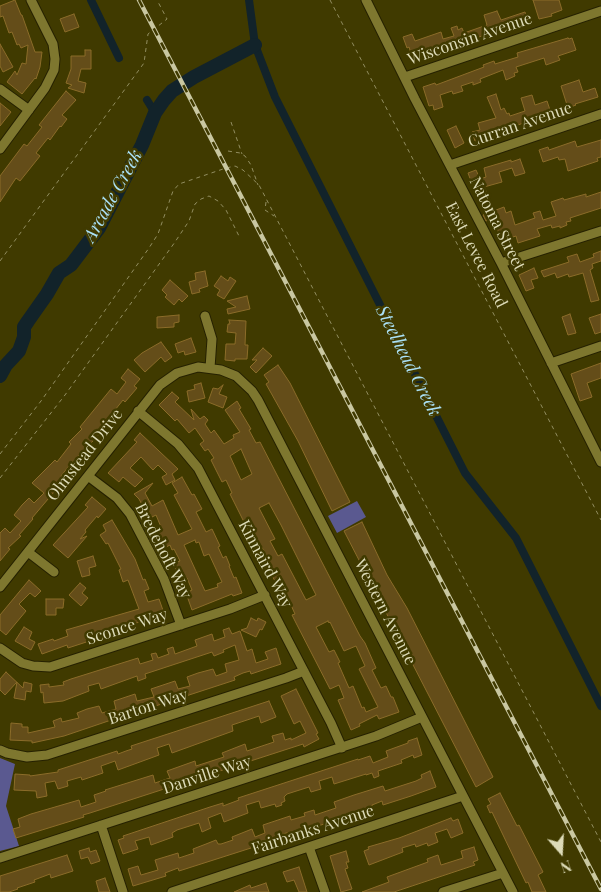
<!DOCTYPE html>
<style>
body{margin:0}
#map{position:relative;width:601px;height:892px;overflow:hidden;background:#403a00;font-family:"Playfair Display",serif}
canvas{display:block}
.north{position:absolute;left:536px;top:827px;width:50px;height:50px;-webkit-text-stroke:4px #403a00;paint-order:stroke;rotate:161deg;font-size:14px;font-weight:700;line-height:20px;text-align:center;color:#dddbb8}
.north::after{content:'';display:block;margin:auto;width:18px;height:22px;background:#dddbb8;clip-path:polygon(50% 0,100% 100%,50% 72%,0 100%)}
</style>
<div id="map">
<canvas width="601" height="892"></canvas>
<div class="north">N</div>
</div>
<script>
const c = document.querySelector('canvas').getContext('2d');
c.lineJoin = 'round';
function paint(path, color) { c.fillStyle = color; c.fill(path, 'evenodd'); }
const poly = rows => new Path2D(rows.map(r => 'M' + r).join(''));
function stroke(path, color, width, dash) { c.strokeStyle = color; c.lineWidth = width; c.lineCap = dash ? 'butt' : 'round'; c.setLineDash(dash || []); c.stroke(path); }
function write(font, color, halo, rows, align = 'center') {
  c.font = font + ' "Playfair Display",serif'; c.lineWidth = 5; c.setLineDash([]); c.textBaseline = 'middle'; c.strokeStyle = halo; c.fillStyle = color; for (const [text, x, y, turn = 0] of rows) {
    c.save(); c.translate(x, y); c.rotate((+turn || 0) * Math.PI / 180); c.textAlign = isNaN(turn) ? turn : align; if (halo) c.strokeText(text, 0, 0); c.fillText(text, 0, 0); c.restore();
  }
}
paint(poly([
 [357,501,366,517,337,533,328,516],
 [0,758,15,764,6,806,19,846,0,851]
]), '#5a5990');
stroke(poly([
 [91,0,119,58],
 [249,0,255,45,275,97,465,473,516,538,601,706],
 [147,100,155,113]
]), '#12232a', 8);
stroke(poly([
 [0,376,6,365,19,351,24,337,24,327,28,321,47,294,59,273,71,265,99,228,142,145,155,113,164,100,172,91,194,77,255,45]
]), '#12232a', 14);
const building = poly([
 [15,0,21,15,22,15,35,52,42,52,40,67,36,79,35,78,22,94,7,82,15,71,17,75,22,63,26,64,28,45,21,48,19,44,17,45,12,32,9,33,3,16,0,17,0,6,15,0],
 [533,0,559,0,562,10,551,14,552,16,539,19,533,0],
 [497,11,501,20,525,12,528,21,512,28,511,25,497,29,498,33,491,35,490,33,457,45,457,44,446,47,446,50,413,60,409,47,407,48,403,37,412,34,415,41,441,32,443,39,454,36,451,28,457,26,458,30,462,28,464,33,487,25,484,15,497,11],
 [74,14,79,27,65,32,60,19,74,14],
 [568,38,569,39,572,38,576,50,558,56,560,60,546,65,544,58,516,67,518,72,514,73,515,76,506,80,503,70,480,79,481,82,473,85,473,82,461,86,463,91,453,94,452,91,440,95,443,107,434,110,433,105,429,106,423,87,435,83,436,85,484,67,483,65,494,61,495,64,518,57,517,53,568,38],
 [0,44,13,67,3,72,0,66,0,44],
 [85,50,91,50,91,69,81,69,78,81,86,83,84,93,68,88,72,85,66,83,71,69,71,56,85,56,85,50],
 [579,80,583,92,595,88,598,97,575,104,576,105,568,108,561,86,579,80],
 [66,91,76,100,62,115,67,119,61,127,60,126,50,140,48,138,36,153,40,156,20,181,16,178,0,202,0,176,24,144,27,146,42,127,39,125,66,91],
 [496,94,501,110,504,108,507,114,509,113,510,116,525,111,521,98,532,95,535,105,547,101,552,116,527,124,526,122,475,141,472,132,480,130,478,123,496,118,487,97,496,94],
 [0,103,11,112,0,126,0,103],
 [456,126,464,143,455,148,447,130,456,126],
 [601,140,601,157,597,158,598,161,568,171,565,159,559,160,558,157,543,162,539,150,548,147,549,150,575,141,577,147,601,140],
 [520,159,525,173,515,176,512,168,499,172,502,182,484,187,487,193,477,197,468,173,476,170,480,179,486,177,484,168,511,160,511,162,520,159],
 [601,192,601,208,570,218,571,221,566,222,567,225,560,228,560,226,552,228,551,225,537,229,540,236,518,243,516,236,501,241,494,218,486,221,483,215,504,207,506,213,511,211,515,225,535,218,533,213,540,211,543,220,556,216,551,202,563,198,564,200,586,194,586,197,601,192],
 [601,251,601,261,592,264,593,268,590,270,599,300,591,302,583,273,569,277,568,274,557,278,555,273,544,277,541,271,569,262,567,257,577,254,580,262,594,257,593,254,601,251],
 [534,268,538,278,531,280,534,288,526,291,519,275,534,268],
 [205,271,208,286,199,289,200,292,192,294,189,282,196,280,195,273,205,271],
 [221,276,228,281,230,277,236,281,224,299,217,295,220,290,214,286,221,276],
 [170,280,188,296,182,302,179,299,174,305,165,297,167,295,162,290,170,280],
 [247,296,250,309,228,314,227,309,236,307,227,301,247,296],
 [570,314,576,333,568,335,562,317,570,314],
 [601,314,601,332,595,334,589,318,601,314],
 [179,315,179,322,174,323,174,327,157,328,157,317,179,315],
 [229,320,246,321,245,345,248,345,247,359,235,359,235,361,225,360,226,344,235,344,236,333,227,332,228,324,230,324,229,320],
 [191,338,196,352,185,355,184,351,178,353,175,344,191,338],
 [161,342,172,357,165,362,161,357,145,372,134,360,142,353,161,342],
 [263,348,272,356,256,373,250,367,257,360,252,360,263,348],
 [601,363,601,378,587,383,592,397,580,401,571,374,601,363],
 [278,365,290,383,350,502,332,511,298,441,266,384,269,382,264,375,278,365],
 [128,369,140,379,134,386,137,388,125,402,123,400,115,410,116,411,99,432,101,433,78,456,81,458,76,464,73,461,61,476,65,479,32,518,33,519,19,535,21,536,8,548,10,549,0,561,0,533,5,528,10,533,21,521,14,515,22,505,29,498,34,503,44,493,32,483,55,460,57,462,71,444,69,442,82,429,80,427,111,389,117,394,126,382,121,378,128,369],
 [201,383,205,398,189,402,187,391,195,389,194,385,201,383],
 [223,385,219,394,227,397,223,408,208,402,213,388,218,389,223,385],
 [172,392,179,398,175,402,194,420,191,409,200,419,204,416,208,420,205,424,211,433,214,430,224,444,234,438,233,435,240,432,225,410,237,401,241,408,239,409,251,429,249,430,256,443,260,442,360,636,365,643,376,668,372,670,381,688,386,686,391,697,393,697,399,712,379,719,377,715,359,724,360,726,351,730,338,700,344,698,339,685,330,689,296,623,292,615,295,614,290,603,287,604,284,598,287,597,279,581,276,583,269,570,266,564,269,562,264,551,260,544,257,546,243,520,230,494,232,493,226,480,222,482,211,460,214,458,208,449,205,451,200,444,204,441,195,428,189,433,177,419,175,421,159,405,172,392],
 [241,449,252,474,241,480,230,456,241,449],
 [269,503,281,525,316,595,306,600,282,554,278,556,270,541,275,539,259,508,269,503],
 [328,621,329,623,330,622,344,651,356,646,365,666,359,669,378,707,366,712,364,707,362,708,353,686,349,688,338,663,340,662,334,650,329,652,316,627,328,621],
 [140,433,178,469,172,474,175,480,166,485,162,477,167,474,158,465,153,470,141,457,130,468,143,479,135,487,123,477,119,482,108,473,137,442,134,440,140,433],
 [182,477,192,495,194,494,202,509,196,512,206,532,212,529,220,546,218,547,223,558,226,556,230,566,229,566,234,578,236,577,242,593,233,596,232,594,192,610,186,593,192,590,187,578,181,580,173,564,180,561,174,549,172,550,170,545,164,548,155,530,161,527,156,515,152,517,148,510,146,512,139,499,134,494,153,483,145,493,152,506,163,500,178,535,192,529,174,495,178,493,172,483,182,477],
 [195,540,196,543,199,542,204,556,209,554,222,582,217,584,218,587,205,591,184,545,195,540],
 [92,497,106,509,98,518,97,516,85,530,86,532,80,539,87,536,68,558,53,545,88,507,85,505,92,497],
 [112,520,135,559,143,580,145,579,149,589,144,591,148,602,159,599,165,616,156,619,155,617,130,625,129,623,115,627,117,632,68,648,67,645,42,654,38,644,53,639,54,641,68,636,66,630,139,609,128,580,123,582,119,570,121,569,108,543,106,544,100,535,106,531,103,525,112,520],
 [362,522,387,575,407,608,493,777,476,787,344,531,362,522],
 [93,556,96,566,89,568,90,575,82,577,77,561,93,556],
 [29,580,41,591,35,597,30,593,19,604,26,611,6,635,0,630,0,615,29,580],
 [80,583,86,588,82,593,88,598,81,606,69,595,80,583],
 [46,599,64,599,63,608,56,608,56,615,46,615,46,599],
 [251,618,257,621,258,618,266,622,262,630,260,629,256,637,241,630,247,628,251,618],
 [24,627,32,632,29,639,35,642,31,650,15,641,24,627],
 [229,628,232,634,240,631,247,651,252,649,256,663,268,659,265,652,276,648,281,664,251,674,250,671,243,673,234,677,235,680,137,712,136,709,125,712,126,715,64,736,32,743,32,741,10,740,11,723,22,724,22,727,28,727,28,733,55,727,53,721,61,718,62,722,79,718,77,713,87,709,99,706,102,713,116,709,114,701,135,694,137,701,154,697,151,689,175,681,178,689,190,686,187,677,198,673,213,669,216,676,227,672,225,664,239,660,235,645,223,650,224,652,214,656,212,652,145,674,146,678,138,681,137,676,101,689,99,683,88,686,89,691,63,701,44,703,43,692,41,693,40,685,49,684,49,687,64,685,63,682,71,679,138,658,140,664,153,660,151,654,156,653,158,658,169,654,167,649,173,647,175,654,197,646,195,640,212,634,214,641,225,637,223,630,229,628],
 [6,672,23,688,24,682,32,684,31,692,26,691,25,700,14,698,17,682,5,695,0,690,0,679,6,672],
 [296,689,318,733,316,734,319,739,304,747,303,744,90,813,83,815,84,817,16,838,13,829,20,827,18,819,31,814,79,800,81,807,96,802,94,795,106,791,105,790,153,775,155,783,170,778,167,771,195,761,196,766,224,757,222,753,245,744,247,751,274,742,272,736,283,733,285,740,291,738,291,740,306,733,300,721,294,724,281,696,296,689],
 [269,701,276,717,261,723,259,716,232,725,233,731,172,753,169,744,157,748,159,755,118,770,115,761,101,766,103,773,82,780,81,777,67,781,68,786,58,789,55,781,45,783,47,796,37,798,36,791,14,790,15,774,30,775,30,776,58,772,58,770,117,751,118,754,126,751,132,749,131,746,269,701],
 [417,738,422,755,414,758,413,755,401,760,402,763,378,771,379,776,374,778,372,773,366,775,366,774,334,784,332,777,319,781,321,789,311,792,309,787,287,794,284,797,285,801,281,803,282,805,276,807,275,804,261,808,259,801,246,805,248,813,224,822,221,813,208,818,211,828,202,832,199,823,177,830,172,833,173,837,151,845,149,837,135,841,138,849,123,854,118,840,124,838,123,836,210,807,223,803,223,806,239,800,238,798,358,759,358,760,370,756,373,763,388,757,386,751,408,743,408,741,417,738],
 [430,771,436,787,411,796,383,805,382,801,372,805,372,808,291,835,290,832,279,835,275,838,276,840,179,871,178,868,165,873,166,876,133,886,128,869,138,866,141,875,158,870,155,860,178,853,179,858,194,853,193,849,206,844,216,840,218,844,221,844,233,840,232,837,252,829,255,837,265,833,263,825,290,816,291,820,305,816,304,813,314,810,315,815,336,808,334,802,354,795,383,786,385,791,416,781,422,778,421,775,430,771],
 [500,793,517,826,519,825,543,872,538,875,546,892,532,892,528,882,526,883,492,812,490,813,487,806,491,804,488,799,500,793],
 [451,818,453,821,458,819,463,833,451,838,447,829,435,833,438,842,428,846,427,843,416,847,415,844,402,848,403,852,369,865,364,851,369,849,368,847,399,838,451,818],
 [474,847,478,860,473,862,475,865,394,892,362,892,389,882,387,877,428,862,427,859,438,855,441,865,463,858,461,851,474,847],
 [89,848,90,852,96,850,100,861,91,864,88,857,81,859,79,851,89,848],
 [346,851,349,862,346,862,348,868,345,869,352,889,341,892,330,856,346,851],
 [67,855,73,871,51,878,50,874,34,880,35,882,17,888,18,889,9,892,0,892,0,876,67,855],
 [299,867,307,892,299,892,294,880,287,882,283,872,299,867],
 [105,878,110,892,99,892,96,881,105,878],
 [266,883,269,892,234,892,250,885,251,888,266,883]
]);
paint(building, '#644d19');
stroke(building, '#8b6c29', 1);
const street = poly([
 [366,0,415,99,501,263,601,462],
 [405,77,601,11],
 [0,89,29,110],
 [0,149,45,88,54,70,55,59,53,44,31,0],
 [450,165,601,114],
 [501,263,601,231],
 [205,316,212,339,210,368],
 [551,363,601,346],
 [138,411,178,444,198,468,331,723,342,748],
 [88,476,117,498,130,514,164,579,181,625],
 [28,552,54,572],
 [0,587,160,385,177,373,198,367,221,370,236,376,252,391,258,400,513,892],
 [0,648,22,663,33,666,50,667,230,609,265,595],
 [0,750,7,753,27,757,47,755,286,678,304,671],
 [101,825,123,892],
 [309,847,325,892],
 [0,858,376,736,422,717],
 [172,892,463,796],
 [443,892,503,873]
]);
stroke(street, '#252100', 11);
stroke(poly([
 [330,0,601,520],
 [231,122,242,154],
 [228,151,240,153,245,156,251,165,258,185],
 [266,202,265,210,274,216],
 [0,261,144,63,148,34,167,19,157,0],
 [0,454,41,401,149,248,158,234,173,191,179,184,226,168,235,166,243,170,259,185,601,842],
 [0,478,65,395,175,242,189,221,195,204,201,199,209,196,218,201,226,210,239,236]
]), '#928e60', 1, [4, 4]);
stroke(street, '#7e772f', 9);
const rail = poly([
 [139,0,601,889]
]);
stroke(rail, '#c9c7a1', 4.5);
stroke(rail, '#403a00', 2.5, [8]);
write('16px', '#dddbb8', '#403a00', [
 ["Wisconsin Avenue",470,39,-19],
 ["Curran Avenue",520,125,-19],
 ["Natoma Street",497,224,63],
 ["East Levee Road",476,255,63],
 ["Olmstead Drive",85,455,-52],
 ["Bredehoft Way",163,551,63],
 ["Kinnaird Way",265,564,62],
 ["Western Avenue",385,612,63],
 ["Sconce Way",127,627,-18],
 ["Barton Way",148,707,-18],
 ["Danville Way",207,775,-18],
 ["Fairbanks Avenue",313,830,-18]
]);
write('italic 18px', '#aae0f5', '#403a00', [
 ["Arcade Creek",113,196,-61],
 ["Steelhead Creek",408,361,63]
]);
</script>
